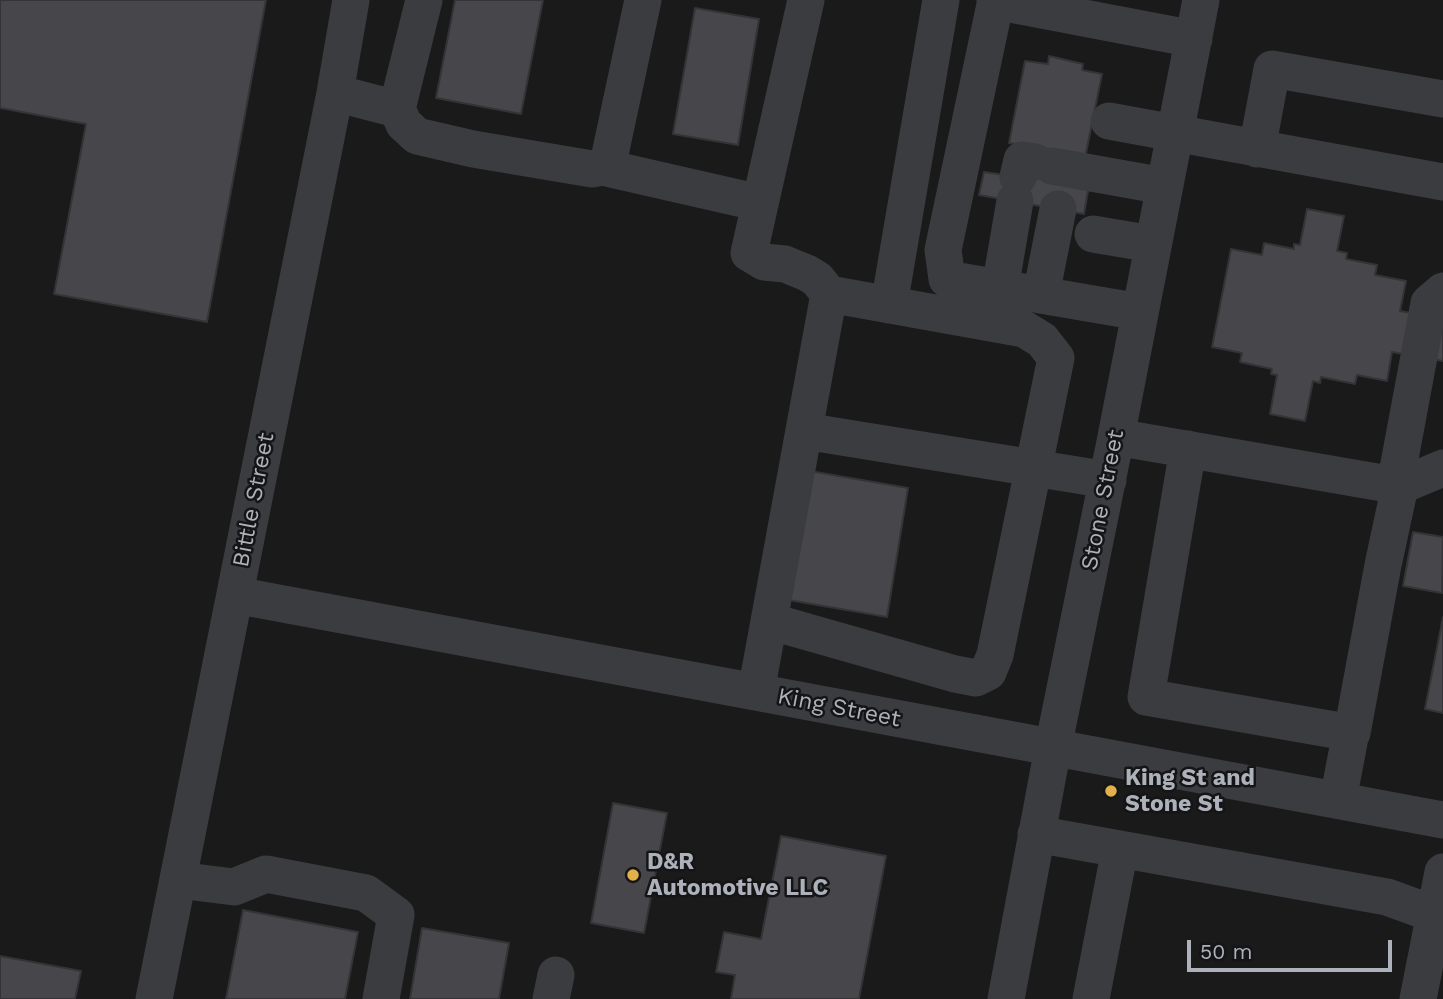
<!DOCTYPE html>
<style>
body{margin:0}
#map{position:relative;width:1443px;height:999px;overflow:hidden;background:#1a1a1b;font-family:"Work Sans",sans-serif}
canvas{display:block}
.scale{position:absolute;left:1187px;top:940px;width:205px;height:32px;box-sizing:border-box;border:4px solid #adb1ba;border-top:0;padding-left:9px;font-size:21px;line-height:24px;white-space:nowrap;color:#adb1ba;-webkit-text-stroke:5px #151517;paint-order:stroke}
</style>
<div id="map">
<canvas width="1443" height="999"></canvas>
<div class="scale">50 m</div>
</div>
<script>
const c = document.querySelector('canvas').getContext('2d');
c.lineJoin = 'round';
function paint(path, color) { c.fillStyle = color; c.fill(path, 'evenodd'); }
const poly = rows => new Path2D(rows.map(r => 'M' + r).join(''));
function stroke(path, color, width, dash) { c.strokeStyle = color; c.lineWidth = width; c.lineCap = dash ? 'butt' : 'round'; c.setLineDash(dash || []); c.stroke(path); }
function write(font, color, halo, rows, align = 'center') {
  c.font = font + ' "Work Sans",sans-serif'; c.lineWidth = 5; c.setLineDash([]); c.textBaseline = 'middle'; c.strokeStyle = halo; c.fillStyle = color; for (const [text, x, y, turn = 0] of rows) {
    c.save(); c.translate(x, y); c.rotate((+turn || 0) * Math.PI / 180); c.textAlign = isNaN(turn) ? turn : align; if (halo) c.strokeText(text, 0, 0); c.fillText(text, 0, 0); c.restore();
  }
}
const building = poly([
 [0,0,266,0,207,322,54,294,86,124,0,108,0,0],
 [455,0,543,0,521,114,436,98,455,0],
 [695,8,759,19,738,145,673,134,695,8],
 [1049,56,1083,64,1082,70,1102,74,1085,158,1088,191,1084,214,979,195,984,172,1032,179,1038,149,1009,143,1025,61,1048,64,1049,56],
 [1307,209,1344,216,1337,251,1347,253,1346,259,1377,265,1375,275,1406,281,1400,311,1443,319,1443,361,1392,352,1387,381,1357,375,1355,384,1321,377,1320,383,1313,381,1305,421,1270,414,1277,375,1271,374,1272,369,1240,362,1242,353,1212,347,1231,249,1262,255,1264,243,1294,249,1294,244,1300,245,1307,209],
 [804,470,908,488,887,617,783,599,804,470],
 [1413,532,1443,537,1442,593,1403,586,1413,532],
 [1443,617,1443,713,1425,709,1443,617],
 [613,803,667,813,644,933,591,923,613,803],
 [781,836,886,856,859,999,731,999,735,975,716,972,724,932,761,939,781,836],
 [243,910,358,932,345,999,226,999,243,910],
 [422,928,509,943,499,999,410,999,422,928],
 [0,956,81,971,75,999,0,999,0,956]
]);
paint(building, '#47474b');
stroke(building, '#343437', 2);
stroke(poly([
 [424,0,397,109,404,124,417,136,473,149,592,169,602,167,609,159,643,0],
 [996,0,943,250,947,279,1140,312],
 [995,1,1194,39],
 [335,93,397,109],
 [1109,121,1443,182],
 [1257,149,1272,69,1443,99],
 [1052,166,1164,186],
 [602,167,760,203],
 [1018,177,1022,160,1035,162],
 [1093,234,1152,244],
 [1000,288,1015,201],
 [1041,295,1058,209],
 [889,305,941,0],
 [804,431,1108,480],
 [1116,437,1400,486,1443,468],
 [1188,449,1146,697,1352,733,1383,565,1400,486],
 [1395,485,1429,303,1443,291],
 [235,595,1443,820],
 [769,621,955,674,976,678,988,672,995,655,1056,358,1042,340,1024,329,829,294,817,279,807,273,785,264,764,262,749,253,806,0],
 [756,692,829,294],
 [1338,800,1351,732],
 [1036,834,1387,897,1434,914,1443,916],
 [178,880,234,887,266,874,366,893,396,915,381,999],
 [154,999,335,93,351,0],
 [551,999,556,975],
 [1006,999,1053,748,1116,437,1201,0],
 [1091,999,1120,849],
 [1418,999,1443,872]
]), '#3b3c40', 37);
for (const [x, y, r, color] of [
 [1111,791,7,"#e3b14a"],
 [633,875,7,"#e3b14a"]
]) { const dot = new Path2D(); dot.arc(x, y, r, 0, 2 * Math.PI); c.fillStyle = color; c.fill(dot); stroke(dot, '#151517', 2.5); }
write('23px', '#adb1ba', '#151517', [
 ["Bittle Street",254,500,-79],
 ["Stone Street",1103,500,-79],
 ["King Street",839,708,11]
]);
write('bold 23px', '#adb1ba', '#151517', [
 ["King St and",1125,778],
 ["Stone St",1125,804],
 ["D&R",647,862],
 ["Automotive LLC",647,888]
], 'left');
</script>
